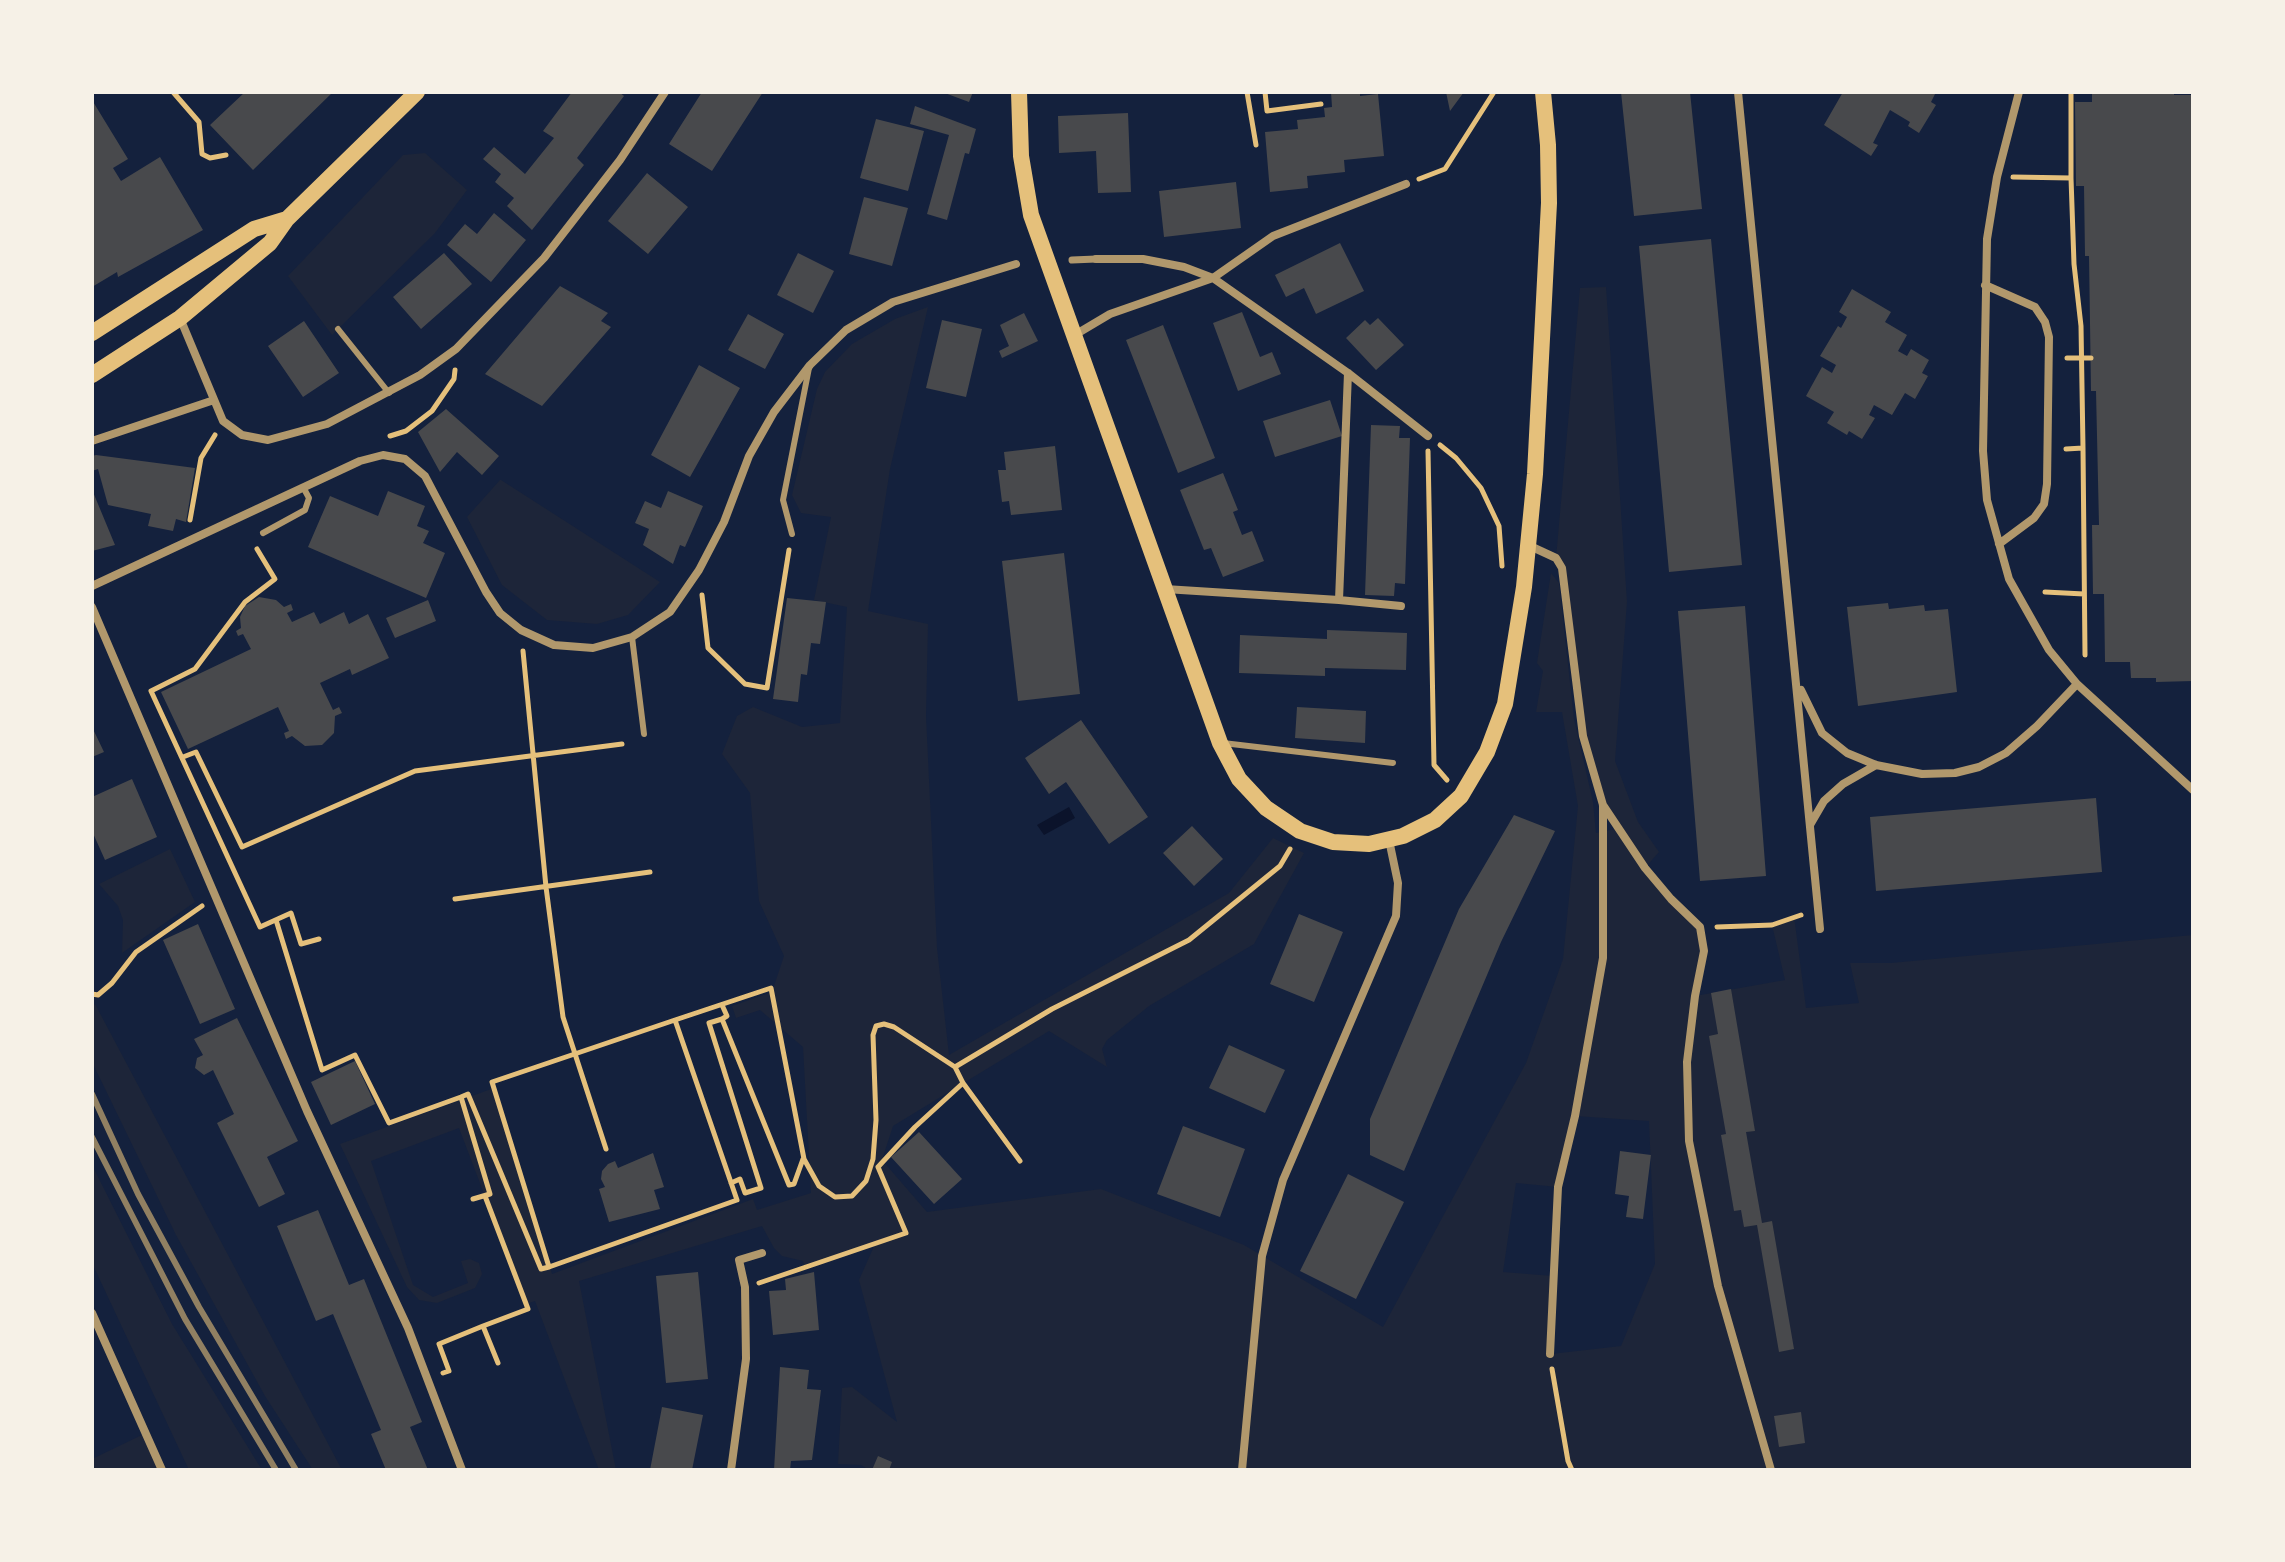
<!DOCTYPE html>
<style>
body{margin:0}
#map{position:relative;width:2285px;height:1562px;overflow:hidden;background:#14213d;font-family:Ubuntu,sans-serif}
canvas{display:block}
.frame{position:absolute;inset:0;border:94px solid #f6f1e7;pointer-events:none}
</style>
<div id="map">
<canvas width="2285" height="1562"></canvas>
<div class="frame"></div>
</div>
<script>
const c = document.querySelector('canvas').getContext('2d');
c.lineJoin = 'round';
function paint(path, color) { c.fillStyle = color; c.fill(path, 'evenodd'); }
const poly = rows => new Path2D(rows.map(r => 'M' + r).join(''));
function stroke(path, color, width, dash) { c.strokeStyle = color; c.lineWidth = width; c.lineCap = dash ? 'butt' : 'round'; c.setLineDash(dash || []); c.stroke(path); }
paint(poly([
 [425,153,467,190,435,233,332,335,288,276,403,155],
 [1606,287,1627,602,1615,761,1638,822,1659,852,1645,868,1700,927,1704,951,1695,996,1785,980,1772,925,1794,916,1806,1008,1859,1003,1850,963,1891,963,2193,935,2193,1470,869,1470,861,1465,838,1464,842,1388,852,1387,897,1422,859,1280,875,1244,805,1269,803,1261,782,1256,774,1248,762,1226,579,1281,616,1470,599,1470,535,1301,526,1304,459,1128,371,1161,413,1285,433,1297,468,1283,461,1261,470,1259,479,1263,482,1274,475,1288,437,1303,419,1300,407,1287,340,1144,494,1088,552,1274,753,1199,757,1210,811,1193,803,1047,760,1010,736,1018,732,1006,772,992,784,956,759,901,750,793,722,754,737,716,753,707,802,727,840,723,847,607,814,600,831,517,801,513,792,495,817,389,825,372,852,344,895,319,928,307,890,469,868,611,928,624,926,716,937,948,949,1055,1229,893,1273,838,1304,853,1254,944,1149,1006,1107,1040,1102,1049,1107,1067,1049,1031,893,1126,882,1160,927,1212,1101,1189,1244,1245,1383,1327,1526,1063,1563,959,1578,806,1562,712,1536,712,1543,671,1537,663,1551,573,1559,583,1574,719,1593,802,1596,833,1620,828,1603,805,1583,736,1566,582,1556,558,1580,288],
 [1575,1116,1649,1121,1655,1264,1621,1346,1551,1354,1553,1276,1503,1272,1516,1183,1558,1187],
 [500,480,501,480,660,582,628,615,597,624,547,620,502,585,467,517],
 [170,849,195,902,122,953,123,920,118,906,99,884],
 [95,1004,342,1470,313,1470,265,1396,176,1235,92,1062,92,1006],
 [92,1165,172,1324,262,1470,189,1470,92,1263],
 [146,1433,162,1470,92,1470,92,1459]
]), '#1d2539');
paint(poly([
 [1069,807,1075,818,1044,835,1037,825]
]), '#0b132b');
paint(poly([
 [245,92,333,92,253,170,210,125],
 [572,92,619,92,624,96,577,158,584,165,532,230,507,206,514,198,495,182,501,174,483,159,494,147,525,174,554,138,543,131],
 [702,92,763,92,712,171,669,144],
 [942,92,973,92,969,102],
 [1331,92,1360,92,1360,96,1378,94,1384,156,1344,160,1345,172,1307,176,1308,188,1270,192,1265,132,1298,129,1297,120,1325,117,1324,108,1332,107],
 [1446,92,1464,92,1450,111],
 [1621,92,1690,92,1702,209,1634,216],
 [1843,92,1936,92,1931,102,1936,105,1919,133,1908,126,1910,122,1890,110,1873,143,1878,145,1871,156,1824,125],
 [2092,92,2174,92,2174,95,2192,95,2193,681,2156,682,2156,678,2131,678,2130,662,2105,662,2104,594,2093,594,2092,525,2099,525,2096,391,2091,391,2089,256,2085,256,2084,186,2076,186,2075,102,2092,102],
 [92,100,128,159,113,168,121,181,160,157,203,230,118,277,117,272,92,287],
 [915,106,976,129,969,154,965,153,947,220,927,214,949,135,910,124],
 [1128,113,1131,192,1098,193,1096,151,1059,153,1058,116],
 [876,119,924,131,908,191,860,178],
 [647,173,688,207,648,254,608,221],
 [1236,182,1241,228,1164,237,1159,191],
 [864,197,908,208,892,266,849,254],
 [494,213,526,240,491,282,447,245,465,224,477,234],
 [1711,239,1742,565,1669,572,1639,246],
 [1340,243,1364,291,1316,314,1304,288,1286,297,1275,275],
 [444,253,472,284,421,329,393,297],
 [798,253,834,271,813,313,777,295],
 [560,286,608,313,601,321,611,327,542,406,485,374],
 [1852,289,1891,312,1885,322,1907,335,1898,351,1907,356,1911,349,1929,360,1922,373,1928,376,1915,399,1905,393,1892,415,1874,405,1869,415,1875,418,1862,439,1849,431,1847,435,1827,423,1834,412,1806,396,1822,367,1832,373,1836,365,1820,356,1838,326,1841,328,1847,317,1839,312],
 [1242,312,1260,357,1272,352,1281,374,1238,391,1213,323],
 [1024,313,1038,341,1002,358,999,351,1009,346,1000,325],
 [748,314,784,334,765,369,728,350],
 [1378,318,1404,345,1376,370,1346,338,1365,320,1370,325],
 [942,320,982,329,966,397,926,388],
 [304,321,339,373,303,397,268,346],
 [1163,325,1215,458,1178,473,1126,340],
 [699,365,740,388,690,477,651,455],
 [1330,400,1342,436,1275,457,1263,421],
 [446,409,499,456,482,475,457,452,440,472,418,432],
 [1371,425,1400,426,1399,438,1410,438,1405,584,1395,583,1394,596,1365,595],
 [1055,446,1062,510,1011,515,1009,501,1002,502,998,470,1006,470,1004,452],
 [96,455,195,468,186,522,176,519,173,531,148,526,151,514,108,505,98,469,92,471,92,456],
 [1223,473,1238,510,1233,512,1242,535,1252,531,1264,561,1223,577,1211,548,1204,550,1180,490],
 [388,491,425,506,417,526,429,531,423,543,445,553,426,598,308,547,330,496,378,516],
 [668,491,703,506,685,547,680,545,673,564,643,545,649,529,635,523,645,501,661,508],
 [93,492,115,545,92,551,92,492],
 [1064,553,1080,694,1018,701,1002,561],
 [259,597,276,600,284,607,291,604,293,610,287,613,292,622,314,612,320,624,344,612,349,624,368,614,389,658,352,675,350,669,320,683,333,710,339,707,342,713,335,716,334,733,322,745,305,746,292,736,286,739,284,733,289,731,278,707,188,749,161,692,251,649,243,634,238,636,236,631,241,628,240,617,245,606],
 [787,598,826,602,820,644,811,643,807,675,801,674,798,702,773,699],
 [428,600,436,621,395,638,386,618],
 [1888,603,1889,609,1924,605,1925,611,1948,609,1957,692,1858,706,1847,607],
 [1745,606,1766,876,1700,881,1678,611],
 [1327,630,1407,633,1406,670,1325,668,1325,676,1239,673,1240,635,1327,639],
 [1297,707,1366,711,1365,743,1295,738],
 [1081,720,1148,817,1109,844,1066,782,1049,794,1025,758],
 [92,727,104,752,92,757],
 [132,779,157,837,105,860,92,831,92,797],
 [2096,798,2102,872,1876,891,1870,817],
 [1514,815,1555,831,1501,942,1404,1171,1370,1155,1370,1119,1459,909],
 [1192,826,1223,859,1194,886,1163,853],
 [1299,914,1343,932,1314,1002,1270,984],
 [198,924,235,1009,200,1024,163,940],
 [1731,989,1755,1131,1746,1132,1762,1223,1772,1221,1794,1349,1779,1352,1757,1225,1744,1227,1741,1210,1734,1211,1721,1135,1726,1134,1709,1036,1718,1034,1711,993],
 [237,1018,298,1141,267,1157,285,1194,259,1207,217,1123,234,1114,213,1070,204,1075,195,1068,197,1058,203,1055,194,1039],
 [1229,1045,1285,1070,1265,1113,1209,1088],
 [355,1061,375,1104,331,1125,311,1082],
 [1183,1126,1245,1149,1220,1217,1157,1194],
 [919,1132,962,1179,934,1204,891,1157],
 [1620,1151,1651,1155,1643,1219,1626,1217,1629,1196,1615,1194],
 [653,1153,664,1187,654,1190,660,1209,609,1222,599,1189,605,1187,601,1179,602,1171,608,1164,615,1161,618,1168],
 [1348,1174,1404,1202,1356,1299,1300,1271],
 [318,1210,349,1285,364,1279,422,1422,410,1427,428,1470,386,1470,371,1434,381,1430,333,1314,316,1321,277,1226],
 [698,1272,708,1379,666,1383,656,1276],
 [814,1272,819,1330,773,1335,769,1291,786,1290,785,1279],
 [780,1367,809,1370,807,1389,821,1390,812,1460,791,1461,790,1470,774,1470],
 [662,1407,703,1415,692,1470,650,1470],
 [1801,1412,1805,1443,1779,1447,1774,1416],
 [878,1456,892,1462,889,1470,872,1470]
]), '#48494c');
stroke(poly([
 [173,92,199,122,202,154,210,158,226,155],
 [1247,92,1256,145],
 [1265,92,1267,111,1321,104],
 [2013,177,2071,178,2071,92],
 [1419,179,1445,169,1494,92],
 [2067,358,2091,358],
 [390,436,406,431,432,411,454,379,455,370],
 [1440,445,1456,458,1481,488,1499,526,1502,566],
 [2083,448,2085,655],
 [2066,449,2083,448,2081,326,2074,264,2071,178],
 [1428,451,1434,765,1447,780],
 [190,520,201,458,215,435],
 [257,549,275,579,245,602,195,669,151,691,260,927,291,913,301,944,319,939],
 [2045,592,2084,594],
 [702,595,708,648,745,684,767,688,789,550],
 [523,651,546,887,563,1017,606,1149],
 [183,757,196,752,242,847,415,771,622,744],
 [455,899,650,872],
 [276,920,322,1070,355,1055,389,1123,461,1097],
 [1717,927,1772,925,1801,915],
 [92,994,98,995,112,983,136,952,202,906],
 [722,1019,727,1016,722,1005],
 [675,1020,771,988,804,1159,819,1186,835,1197,852,1196,866,1181,873,1159,876,1120,873,1035,876,1026,884,1024,894,1027,955,1067,1052,1009,1189,940,1280,866,1290,849],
 [955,1067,963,1083,1020,1161],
 [878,1167,915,1127,963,1083],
 [731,1183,740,1179,745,1193,761,1188,709,1023,722,1019,789,1185,794,1184,803,1159],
 [485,1196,528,1309,483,1326,498,1363],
 [473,1199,490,1194,461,1097,468,1094,541,1269,549,1267,492,1082,675,1020,737,1200,549,1267],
 [759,1283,906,1233,878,1167],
 [1552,1369,1568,1461,1572,1470],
 [443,1373,449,1371,439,1344,483,1326]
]), '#e5c07b', 5);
stroke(poly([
 [338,329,389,393],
 [263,533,305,510,309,498,303,487],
 [792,534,783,500,809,368],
 [632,637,644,734],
 [1223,743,1393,763]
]), '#b1986c', 6);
stroke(poly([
 [1072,260,1096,259]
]), '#b1986c', 7);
stroke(poly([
 [1738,92,1820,929],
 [2019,92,1997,177,1987,239,1983,451,1987,500,2009,579,2049,650,2077,684,2193,790],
 [1096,259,1143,259,1184,267,1213,278,1348,373,1428,436],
 [1985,285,2035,307,2045,322,2049,337,2047,484,2044,504,2034,518,1999,544],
 [180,318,223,421,242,435,268,440,327,424,420,375,456,349,544,258,620,160,665,92],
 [1073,336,1110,314,1213,278,1273,236,1406,184],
 [92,441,214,400],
 [1530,546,1556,558,1562,568,1583,736,1603,805,1603,958,1575,1116,1558,1187,1550,1354],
 [92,586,360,461,383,455,405,459,425,476,486,592,500,613,521,630,554,645,593,648,632,637,670,612,699,570,724,522,749,456,774,412,810,365,846,330,893,302,1016,264],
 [1165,589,1339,600,1348,373],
 [1339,600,1401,606],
 [92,607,307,1111,408,1328,462,1470],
 [1801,690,1822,733,1847,753,1876,765,1922,774,1955,773,1979,767,2006,753,2037,726,2077,684],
 [1603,805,1645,868,1671,899,1700,927,1704,951,1695,996,1687,1062,1689,1141,1718,1286,1771,1470],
 [1810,825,1824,801,1843,784,1876,765],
 [92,1313,162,1470],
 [731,1470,746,1359,745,1287,739,1260,762,1253],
 [1242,1470,1262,1256,1283,1180,1396,916,1398,883,1389,840]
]), '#b1986c', 8);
stroke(poly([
 [1019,92,1021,156,1031,215,1220,743,1239,779,1266,808,1300,831,1333,842,1369,844,1403,836,1435,820,1461,796,1487,752,1505,704,1524,587,1535,474,1549,203,1548,145,1543,92],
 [92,333,254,229,287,219],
 [92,375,180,318,270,243,287,219,417,92]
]), '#e5c07b', 16);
stroke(poly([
 [92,1094,138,1194,199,1307,296,1470],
 [92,1137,185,1319,276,1470]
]), '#918062', 6);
</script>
